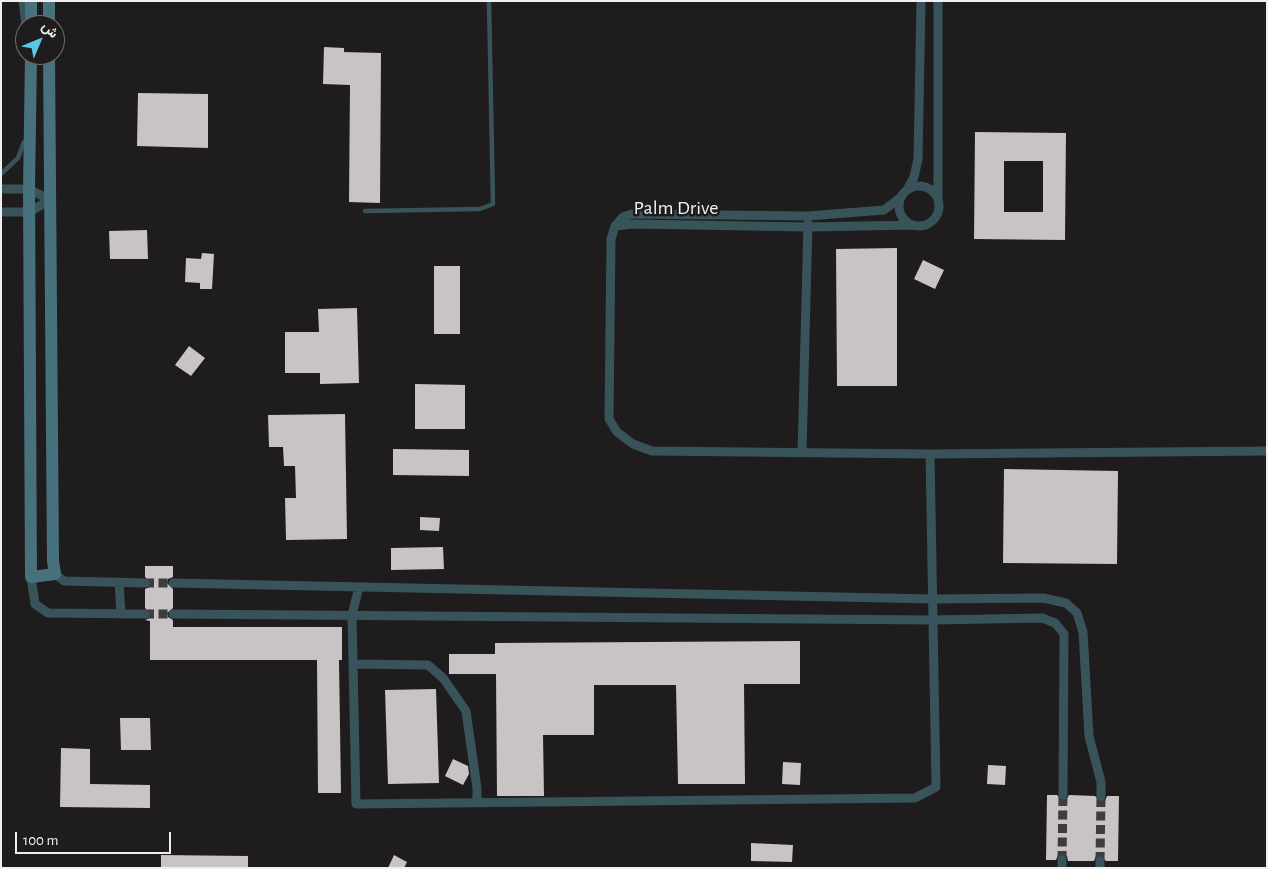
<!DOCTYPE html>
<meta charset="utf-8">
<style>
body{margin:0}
#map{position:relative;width:1268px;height:869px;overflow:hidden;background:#1f1c1d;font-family:"Alegreya Sans",Vazirmatn,sans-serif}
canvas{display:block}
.frame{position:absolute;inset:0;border:2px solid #f0eeee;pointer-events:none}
.north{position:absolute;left:15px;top:15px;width:50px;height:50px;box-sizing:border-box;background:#1f1c1d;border:1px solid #737071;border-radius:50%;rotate:45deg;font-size:14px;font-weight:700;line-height:20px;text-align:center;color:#f0eeee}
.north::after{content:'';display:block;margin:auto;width:18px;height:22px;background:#59c8e5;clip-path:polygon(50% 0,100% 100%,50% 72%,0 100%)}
.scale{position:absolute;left:15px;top:832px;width:156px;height:22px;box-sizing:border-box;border:2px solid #f0eeee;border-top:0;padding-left:6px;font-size:15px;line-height:18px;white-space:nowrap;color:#f0eeee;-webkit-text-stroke:4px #1f1c1d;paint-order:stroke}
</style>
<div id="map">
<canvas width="1268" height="869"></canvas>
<div class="frame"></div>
<div class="north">ش</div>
<div class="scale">100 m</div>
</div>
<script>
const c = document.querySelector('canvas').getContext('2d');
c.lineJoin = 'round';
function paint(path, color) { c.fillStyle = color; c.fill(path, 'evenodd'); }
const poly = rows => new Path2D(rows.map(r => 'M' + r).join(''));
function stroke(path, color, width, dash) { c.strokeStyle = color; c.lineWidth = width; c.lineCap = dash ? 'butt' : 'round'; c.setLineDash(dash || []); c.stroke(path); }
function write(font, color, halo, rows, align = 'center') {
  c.font = font + ' "Alegreya Sans",sans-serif'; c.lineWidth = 5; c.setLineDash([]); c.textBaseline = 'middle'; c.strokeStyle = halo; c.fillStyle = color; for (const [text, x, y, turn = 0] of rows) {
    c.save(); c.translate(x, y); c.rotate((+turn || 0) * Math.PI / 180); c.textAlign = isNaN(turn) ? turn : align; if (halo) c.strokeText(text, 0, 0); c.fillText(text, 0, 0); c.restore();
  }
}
paint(poly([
 [324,47,344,48,344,52,381,53,380,203,349,202,350,85,323,84],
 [138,93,208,94,208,148,137,146],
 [975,132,1066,133,1065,240,974,239],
 [1004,161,1043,161,1043,212,1004,212],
 [147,230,148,259,110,259,109,231],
 [897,248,897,386,837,386,836,249],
 [202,253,214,254,212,289,200,289,200,283,185,282,186,258,201,259],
 [923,260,944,270,935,289,914,279],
 [434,266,460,266,460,334,434,334],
 [357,308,359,383,320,384,320,373,285,373,285,332,319,332,318,309],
 [189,346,205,358,191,376,175,365],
 [415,384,465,385,465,429,415,429],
 [345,414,347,539,286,540,285,498,296,498,295,466,284,466,283,447,269,447,268,415],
 [393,449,469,450,469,476,393,475],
 [1004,469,1118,471,1117,564,1003,563],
 [420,517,440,518,439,531,420,530],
 [443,547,444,569,391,570,391,548],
 [145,566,173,566,173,577,168,579,167,583,173,589,173,608,167,613,168,617,173,620,173,627,342,627,342,660,339,660,341,793,318,793,317,660,150,660,150,621,145,620,150,618,151,614,145,608,145,589,150,587,151,583,145,577],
 [800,641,800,684,744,684,745,784,678,784,676,685,594,685,594,735,543,735,544,796,497,796,496,674,449,674,449,654,495,654,495,643],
 [436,689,439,783,388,784,385,690],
 [120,718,150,718,151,750,121,750],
 [61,748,90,749,90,784,150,785,150,808,60,807],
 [453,759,468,766,469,774,463,785,445,776],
 [783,762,801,763,800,785,782,784],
 [988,765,1006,766,1005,785,987,784],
 [1047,795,1057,795,1062,801,1066,800,1069,795,1095,796,1101,802,1105,801,1107,796,1119,796,1118,861,1106,861,1100,855,1096,856,1094,861,1068,861,1067,856,1062,854,1058,855,1056,860,1046,860],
 [751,843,793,845,792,862,751,861],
 [161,855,248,856,248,868,161,868],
 [394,855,407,862,404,868,388,868]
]), '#c8c3c4');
stroke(poly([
 [145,583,173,583],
 [145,614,173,614],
 [1062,860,1063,795],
 [1100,861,1101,796]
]), '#3e3c3c', 9, [9, 4.5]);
stroke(poly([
 [1,174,18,158,24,142],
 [365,211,480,209,493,204,489,1]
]), '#39535a', 4.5);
stroke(poly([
 [23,1,26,25],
 [938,1,938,198],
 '899 206a20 20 0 1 1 40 0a20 20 0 1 1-40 0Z',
 [1,189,29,189,50,200],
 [907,190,914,177,918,159,921,1],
 [901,197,884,210,808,216,632,214,623,217,615,226,611,239,609,419,617,432,633,444,652,451,930,454],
 [1,212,29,212,50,200],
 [615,226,633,224,808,227,913,225],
 [802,453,808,223],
 [55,574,64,581,145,583],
 [31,577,35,604,48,613,145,614],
 [119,582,121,614],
 [173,583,933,599,1043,598,1066,603,1077,613,1083,632,1089,736,1101,782,1101,796],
 [359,587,352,615,356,804,915,798,936,787,930,454,1267,451],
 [173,614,933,620,1042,618,1055,623,1064,634,1063,795],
 [353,664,428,665,443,678,466,711,477,788,477,802],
 [1062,868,1062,860],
 [1100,868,1100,861]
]), '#39535a', 9);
stroke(poly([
 [49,1,49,25],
 [31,25,31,1],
 [31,55,29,189,31,577,55,574,53,561,49,55]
]), '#47717c', 12);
write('20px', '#f0eeee', '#1f1c1d', [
 ["Palm Drive",676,208]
]);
</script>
